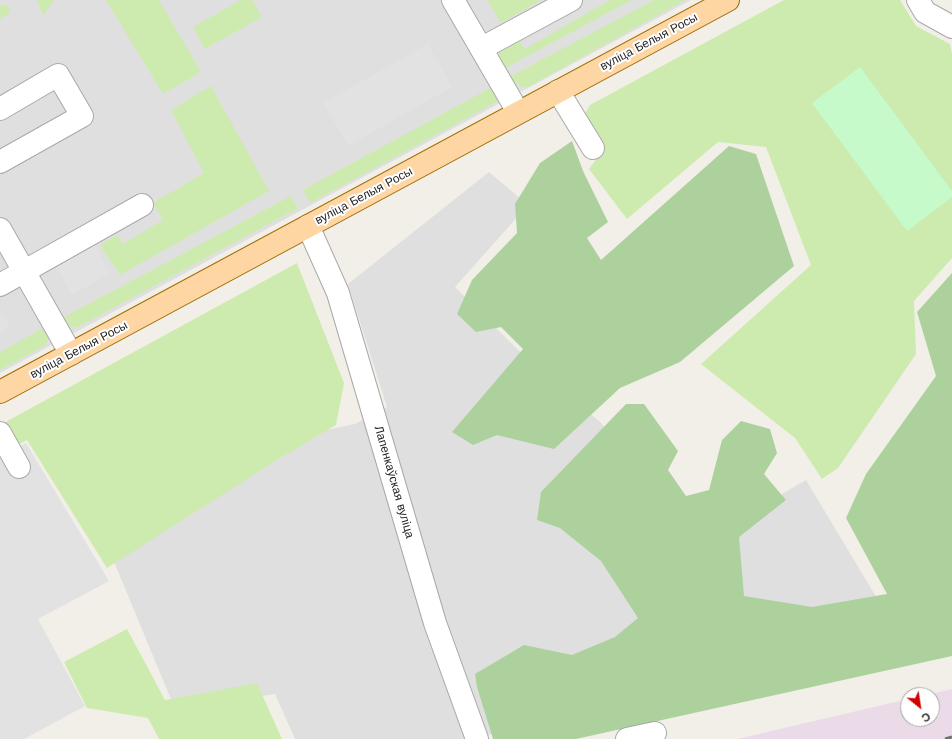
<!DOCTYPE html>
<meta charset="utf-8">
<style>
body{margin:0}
#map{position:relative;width:952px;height:739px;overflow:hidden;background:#f2efe9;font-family:"Work Sans",sans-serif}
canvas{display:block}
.north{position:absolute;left:900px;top:687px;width:40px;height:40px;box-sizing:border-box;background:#fff;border:1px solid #a7a7a7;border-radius:50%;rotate:150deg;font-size:11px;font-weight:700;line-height:16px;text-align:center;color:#222}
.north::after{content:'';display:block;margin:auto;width:14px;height:18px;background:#d30000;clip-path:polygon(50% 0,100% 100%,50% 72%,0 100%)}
</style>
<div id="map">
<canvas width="952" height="739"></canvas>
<div class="north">С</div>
</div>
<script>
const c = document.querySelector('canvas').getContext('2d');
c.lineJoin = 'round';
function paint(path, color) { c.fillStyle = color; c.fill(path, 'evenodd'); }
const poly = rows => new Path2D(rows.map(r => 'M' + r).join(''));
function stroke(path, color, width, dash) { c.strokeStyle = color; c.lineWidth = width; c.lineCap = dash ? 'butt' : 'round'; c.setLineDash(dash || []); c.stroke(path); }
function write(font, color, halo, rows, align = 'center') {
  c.font = font + ' "Work Sans",sans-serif'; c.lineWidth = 4; c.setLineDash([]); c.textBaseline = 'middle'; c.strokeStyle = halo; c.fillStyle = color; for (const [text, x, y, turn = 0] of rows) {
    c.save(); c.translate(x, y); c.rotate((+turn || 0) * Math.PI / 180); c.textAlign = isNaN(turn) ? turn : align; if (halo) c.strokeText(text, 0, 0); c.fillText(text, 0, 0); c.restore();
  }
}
paint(poly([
 [0,0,691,0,0,373],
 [489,172,528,205,455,287,518,350,601,423,677,508,636,578,806,480,884,610,475,739,295,739,275,694,175,709,105,540,275,441,355,424,387,407,348,284]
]), '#e0dfdf');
paint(poly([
 [952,689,952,739,737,739,908,699,908,719,932,719,932,695,927,695]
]), '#ebdbe8');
paint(poly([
 [37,0,54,0,43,15],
 [106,0,159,0,201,72,163,94],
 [241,0,252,0,262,17,205,49,193,27],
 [487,0,541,0,501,23],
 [610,0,632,0,505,68,497,49,512,39,519,41,525,49],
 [654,0,685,0,528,87,522,87,514,82,511,76],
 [784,0,900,0,916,26,950,44,952,54,952,258,914,301,916,354,838,468,822,479,795,438,701,364,811,265,766,147,718,142,627,219,589,169,604,149,584,115,590,105],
 [6,4,11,12,0,19,0,6],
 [211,86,269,191,120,275,100,245,117,235,123,244,163,220,153,203,204,173,171,110],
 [492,87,498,98,498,101,312,202,310,202,303,190],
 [291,196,298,208,78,327,73,327,67,324,64,317],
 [297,263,344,383,336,425,277,460,107,568,27,440,0,454,0,425],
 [45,327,49,334,46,345,0,370,0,352],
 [127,629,165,700,257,683,282,739,159,739,148,718,87,708,64,662]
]), '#cdebaf');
paint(poly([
 [572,141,583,171,608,222,587,238,601,260,729,146,756,154,794,266,680,362,620,388,554,449,497,435,473,445,452,432,523,349,501,327,476,332,457,314,472,280,517,233,515,204,540,163],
 [952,273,952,656,576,739,493,739,477,687,475,674,524,645,572,655,615,637,638,618,601,561,560,528,537,520,541,492,626,404,644,404,678,451,668,470,686,496,709,490,722,440,741,421,770,429,777,453,764,474,786,500,739,537,744,596,812,607,887,594,846,518,866,474,936,376,917,312]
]), '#add19d');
paint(poly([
 [860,67,952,191,952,197,907,231,812,103]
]), '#c7facb');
paint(poly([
 [428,44,452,87,348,146,323,103],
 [93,242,110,273,72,295,55,264],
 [0,310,10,327,0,333],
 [26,443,109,581,38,619,85,706,24,739,0,739,0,457]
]), '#e2e2e2');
const minor = poly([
 [453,0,518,112],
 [918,0,925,12,952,27],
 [482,48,571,0],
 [558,91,593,148],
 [0,109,58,75,82,116,0,162],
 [308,226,338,293,435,623,477,739],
 [0,229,71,354],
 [0,285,142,205],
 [0,433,19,467],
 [627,739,655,733]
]);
const major = poly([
 [0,392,728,0]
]);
stroke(minor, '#a9a9a9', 24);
stroke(major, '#9f6b00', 24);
stroke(minor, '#fff', 22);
stroke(major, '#fdd6a3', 22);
stroke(poly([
 [945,739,952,737]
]), '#707070', 3, [8, 8]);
write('12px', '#222', '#fff', [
 ["вуліца Белыя Росы",649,42,-28],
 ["вуліца Белыя Росы",364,196,-28],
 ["вуліца Белыя Росы",79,350,-28],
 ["Лапенкаўская вуліца",394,482,74]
]);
</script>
